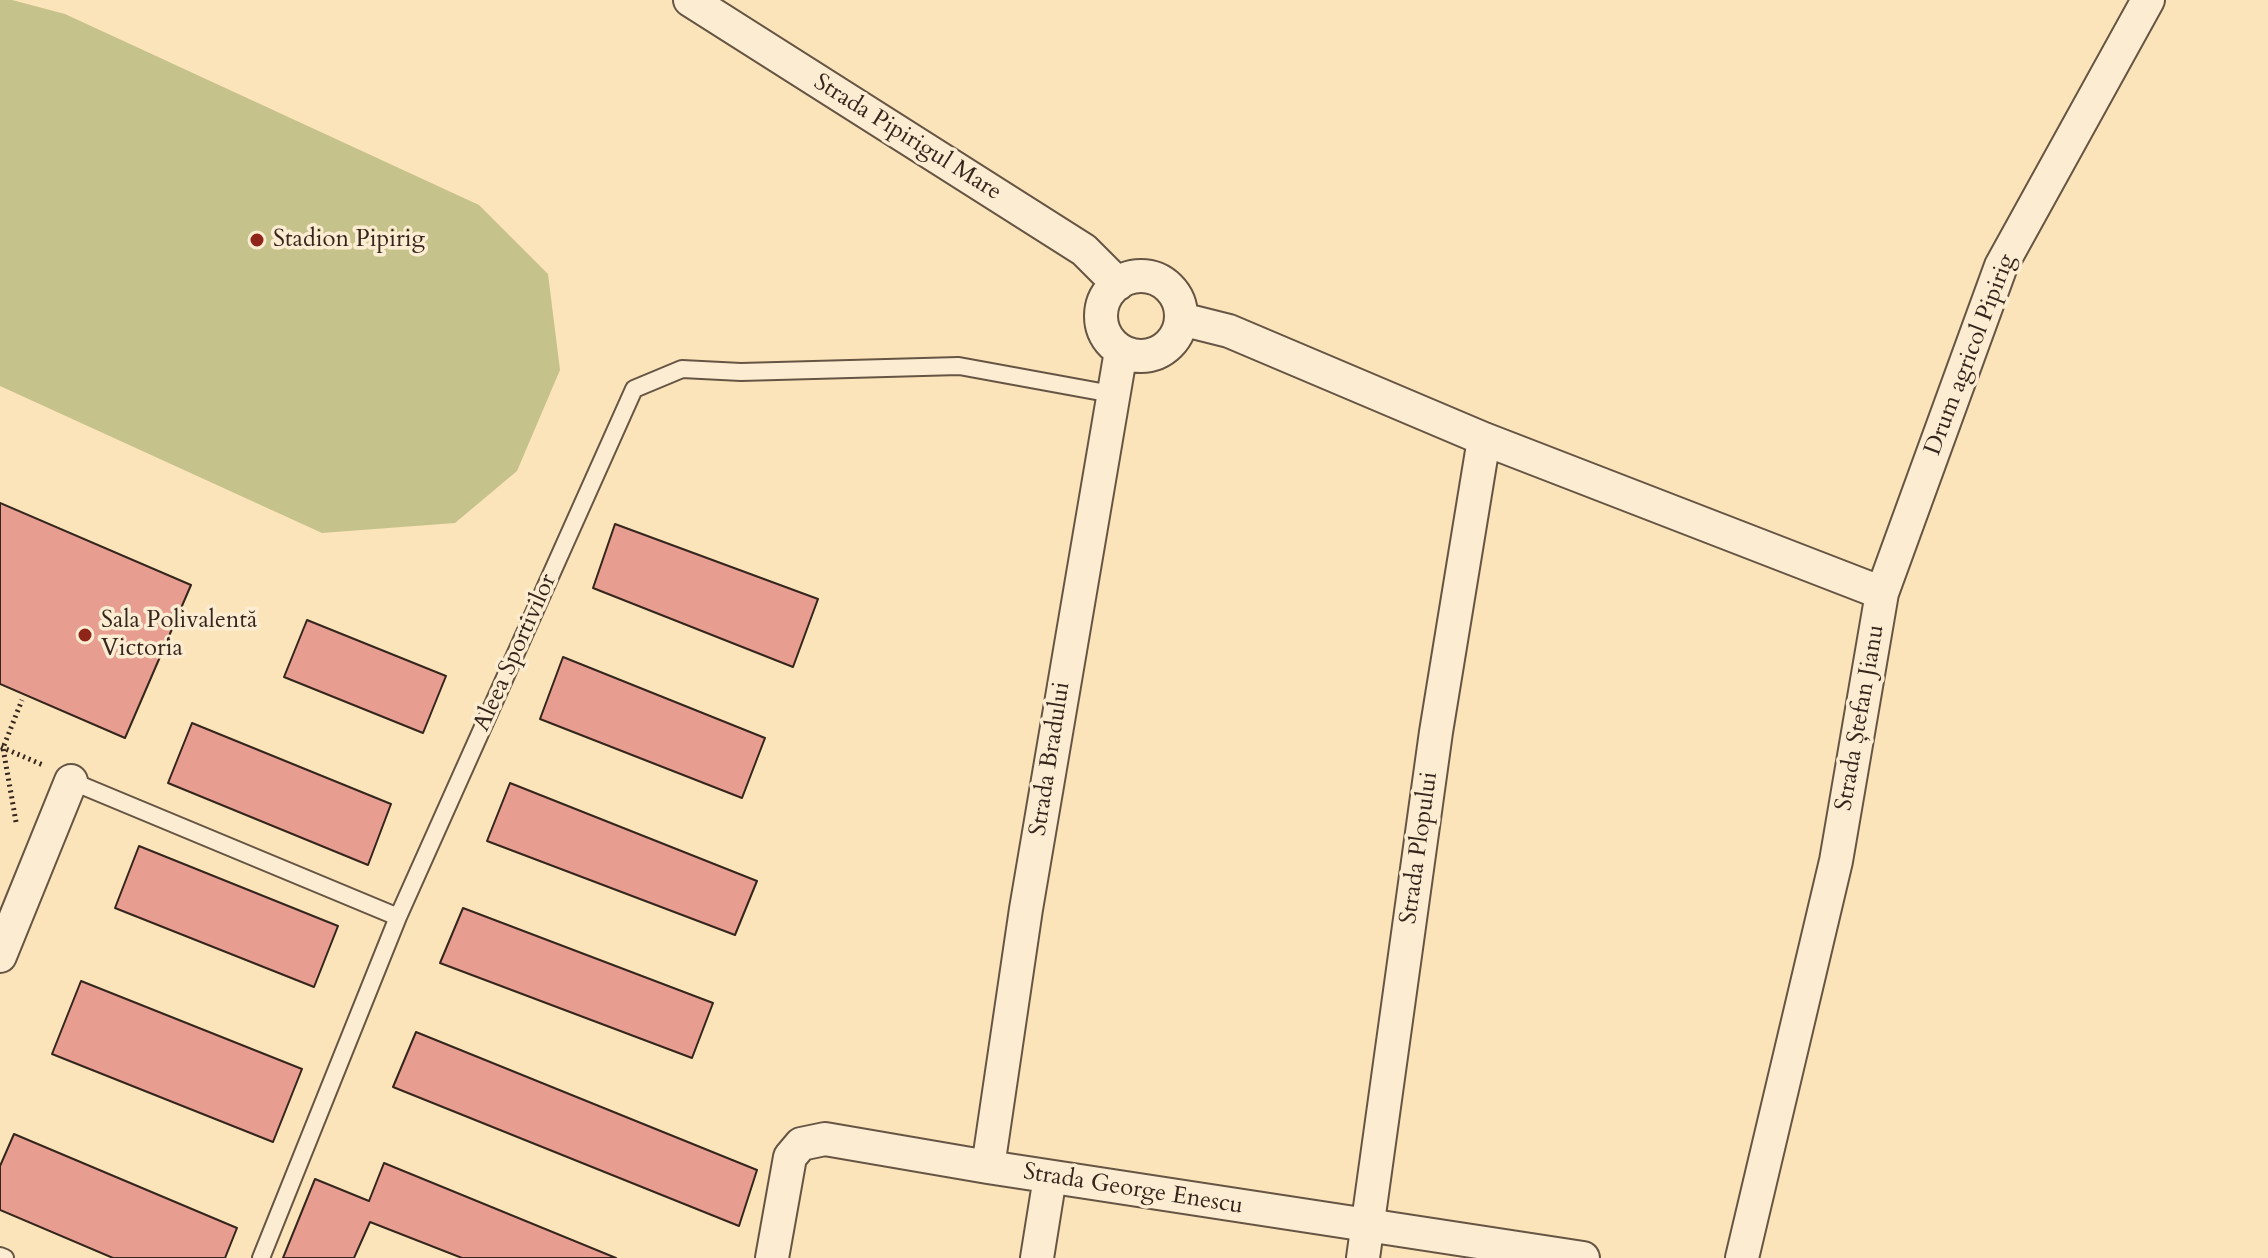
<!DOCTYPE html>
<meta charset="utf-8">
<style>
body{margin:0}
canvas{display:block;background:#fbe4ba}
</style>
<canvas width="2268" height="1258"></canvas>
<script>
const c = document.querySelector('canvas').getContext('2d');
c.lineJoin = 'round';
function paint(path, color) { c.fillStyle = color; c.fill(path, 'evenodd'); }
const poly = rows => new Path2D(rows.map(r => 'M' + r).join(''));
function stroke(path, color, width, dash) { c.strokeStyle = color; c.lineWidth = width; c.lineCap = dash ? 'butt' : 'round'; c.setLineDash(dash || []); c.stroke(path); }
function write(font, color, halo, rows, align = 'center') {
  c.font = font + ' Cardo,serif'; c.lineWidth = 7; c.setLineDash([]); c.textBaseline = 'middle'; c.strokeStyle = halo; c.fillStyle = color; for (const [text, x, y, turn = 0] of rows) {
    c.save(); c.translate(x, y); c.rotate((+turn || 0) * Math.PI / 180); c.textAlign = isNaN(turn) ? turn : align; if (halo) c.strokeText(text, 0, 0); c.fillText(text, 0, 0); c.restore();
  }
}
paint(poly([
 [0,0,12,0,65,14,479,205,548,274,560,370,517,471,455,523,322,533,0,386]
]), '#c6c28b');
const building = poly([
 [0,503,191,585,125,738,0,684,0,503],
 [615,524,818,599,793,667,593,588,615,524],
 [307,620,446,676,423,733,284,677,307,620],
 [563,657,765,738,742,798,540,719,563,657],
 [192,723,391,804,368,865,168,783,192,723],
 [510,783,757,881,735,935,487,841,510,783],
 [139,846,338,926,314,987,115,908,139,846],
 [463,908,713,1003,692,1058,440,963,463,908],
 [81,981,302,1069,273,1142,52,1054,81,981],
 [416,1032,757,1170,739,1226,393,1087,416,1032],
 [14,1134,237,1228,225,1258,113,1258,0,1210,0,1166,14,1134],
 [384,1163,616,1258,462,1258,370,1222,354,1258,283,1258,315,1179,369,1201,384,1163]
]);
paint(building, '#e79d90');
stroke(building, '#34251d', 2);
const lane = poly([
 [71,781,398,917],
 [0,1256,5,1258],
 [261,1258,398,917,634,389,682,369,741,372,959,366,1112,394]
]);
const street = poly([
 [690,0,1084,250,1118,284],
 '1101 316a40 40 0 1 1 80 0a40 40 0 1 1-80 0Z',
 [1181,319,1229,331,1484,439,1882,593],
 [0,956,71,781],
 [988,1167,1026,909,1121,351],
 [772,1258,790,1157,801,1144,825,1139,988,1167,1583,1258],
 [1037,1258,1050,1177],
 [1363,1258,1436,732,1484,439],
 [1742,1258,1836,861,1882,593,2001,266,2148,0]
]);
stroke(lane, '#654', 20);
stroke(street, '#654', 36);
stroke(poly([
 [1,747,43,765],
 [16,822,3,748,22,700]
]), '#34251d', 5, [2, 4]);
stroke(lane, '#fcedd2', 16);
stroke(street, '#fcedd2', 32);
for (const [x, y, r, color] of [
 [257,240,8,"#8f2418"],
 [85,635,8,"#8f2418"]
]) { const dot = new Path2D(); dot.arc(x, y, r, 0, 2 * Math.PI); c.fillStyle = color; c.fill(dot); stroke(dot, '#fcedd2', 3); }
write('24px', '#34251d', '#fcedd2', [
 ["Strada Pipirigul Mare",907,138,32],
 ["Drum agricol Pipirig",1971,355,-69],
 ["Aleea Sportivilor",516,653,-66],
 ["Strada Ștefan Jianu",1861,718,-80],
 ["Strada Bradului",1051,759,-81],
 ["Strada Plopului",1420,848,-82],
 ["Strada George Enescu",1133,1190,9]
]);
write('24px', '#34251d', '#fcedd2', [
 ["Stadion Pipirig",273,240],
 ["Sala Polivalentă",101,621],
 ["Victoria",101,649]
], 'left');
</script>
